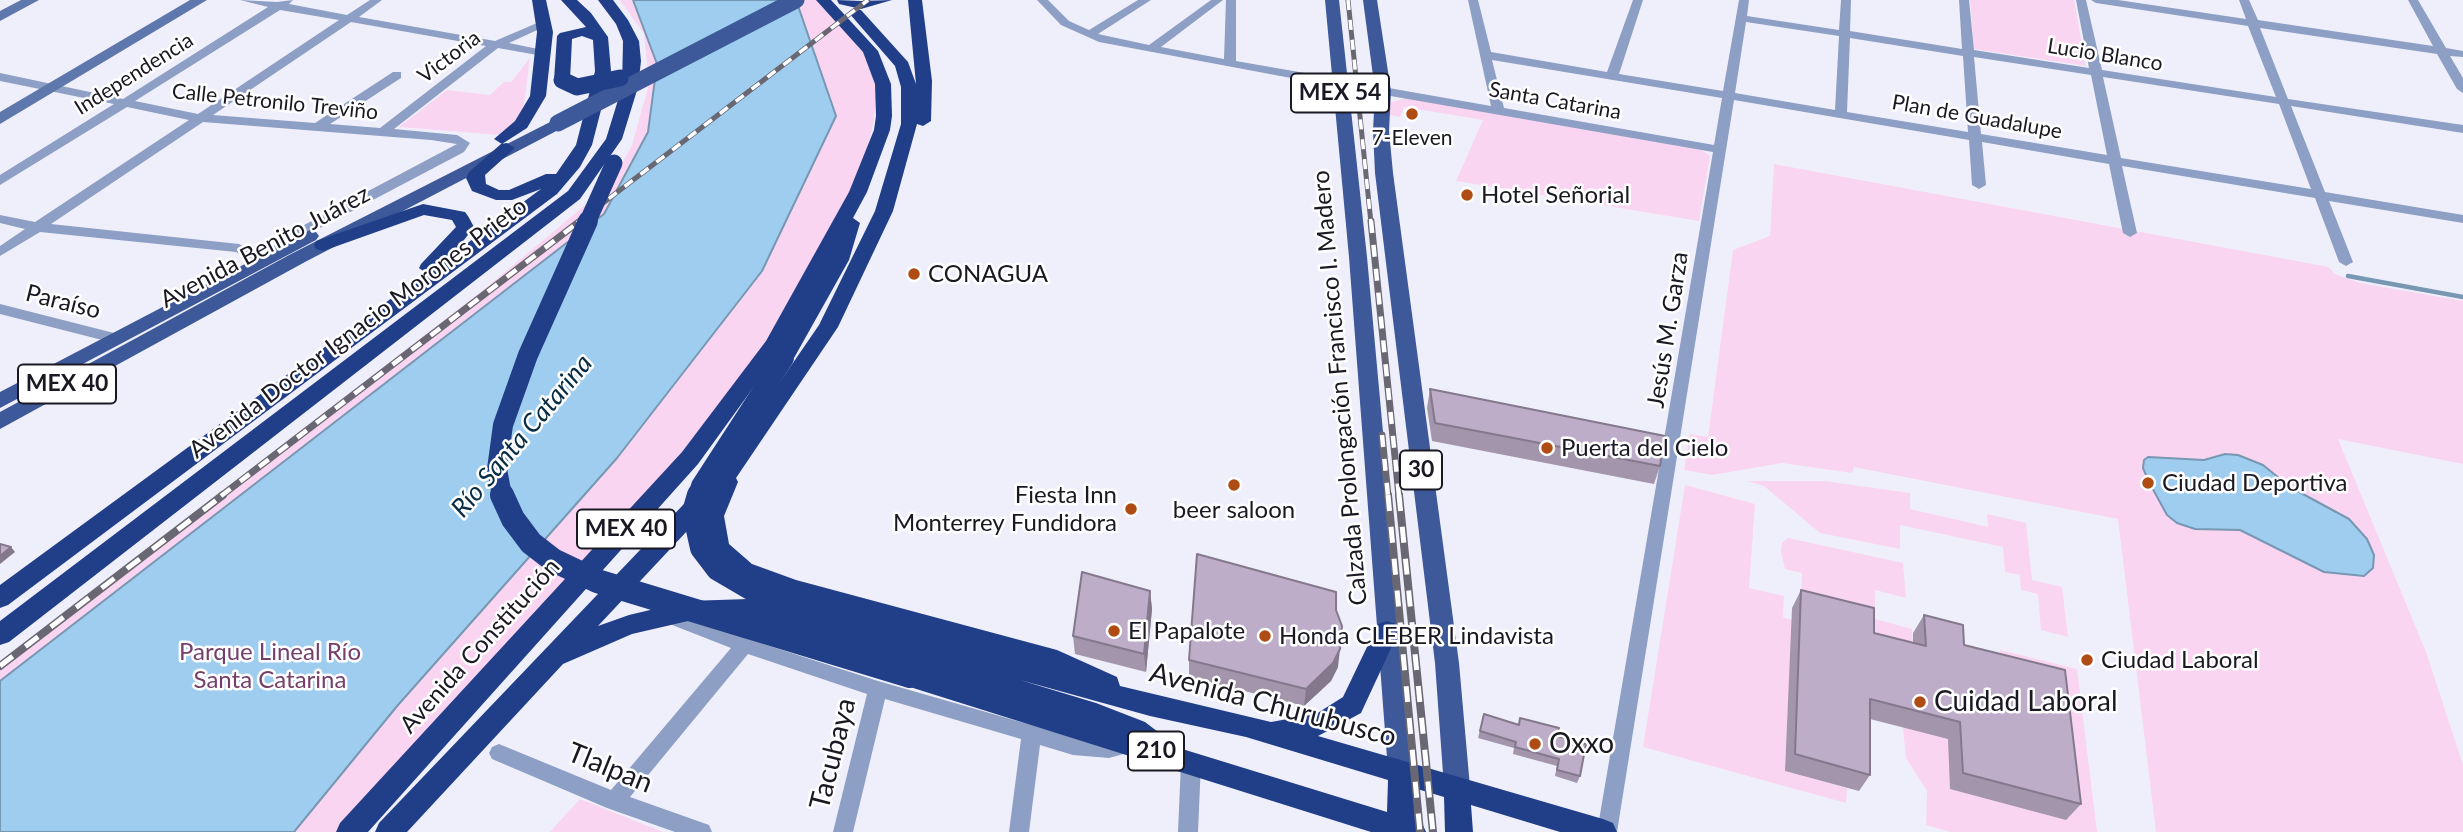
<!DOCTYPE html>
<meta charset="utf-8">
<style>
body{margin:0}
canvas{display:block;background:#efeffb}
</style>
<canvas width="2463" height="832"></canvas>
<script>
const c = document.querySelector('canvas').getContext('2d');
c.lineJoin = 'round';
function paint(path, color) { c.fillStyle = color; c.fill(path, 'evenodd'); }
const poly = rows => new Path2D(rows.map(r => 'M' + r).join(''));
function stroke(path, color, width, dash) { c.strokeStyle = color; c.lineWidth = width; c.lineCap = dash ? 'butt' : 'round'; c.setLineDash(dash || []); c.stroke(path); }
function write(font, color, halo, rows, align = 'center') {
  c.font = font + ' Lato,sans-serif'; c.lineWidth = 5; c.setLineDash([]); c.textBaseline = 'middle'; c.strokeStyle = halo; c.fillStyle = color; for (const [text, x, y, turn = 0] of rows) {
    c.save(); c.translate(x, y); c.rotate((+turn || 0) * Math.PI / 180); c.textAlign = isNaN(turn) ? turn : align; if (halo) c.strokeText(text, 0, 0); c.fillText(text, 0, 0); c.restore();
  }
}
paint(poly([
 [620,0,822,0,865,53,877,79,874,120,864,163,806,290,682,460,340,832,0,832,0,663,487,287,591,200,618,171,632,145,649,84,644,34],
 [1970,0,2074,0,2086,66,1974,49],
 [530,58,524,105,518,118,500,135,399,127,447,90,490,95,504,82,511,82],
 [1406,98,1700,149,1710,156,1699,221,1456,181,1483,120,1404,107,1400,117,1390,115,1389,103],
 [1774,164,2329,267,2335,274,2360,283,2463,301,2463,464,2338,439,2426,652,2463,765,2463,832,2156,832,2118,519,1854,467,1852,473,1782,463,1712,475,1684,470,1690,434,1708,437,1733,250,1770,236],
 [1747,481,1824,481,1910,493,1910,509,1988,527,1987,514,2026,523,2032,580,2062,587,2068,637,2041,630,2038,594,2021,590,2020,575,2005,572,2003,547,1900,525,1900,549,1820,533,1764,486],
 [1685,485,1755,504,1749,588,1784,596,1783,617,1792,620,1785,771,1847,788,1846,803,1643,747],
 [1788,538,1903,563,1906,598,1875,590,1875,619,1912,629,1914,663,1801,610,1802,573,1785,569,1781,552,1782,543],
 [2000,650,2077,669,2097,832,1950,832,1926,825,1927,791,1906,758,1903,728,2001,675],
 [580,799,663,832,550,832]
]), '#fad5f1');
const water = poly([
 [633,0,796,0,836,116,762,271,617,458,398,705,294,832,0,832,0,681,604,214,648,132,657,64,633,0],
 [2225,454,2238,455,2263,465,2290,487,2349,519,2367,539,2374,555,2373,568,2364,576,2324,572,2240,530,2195,529,2177,523,2167,515,2149,482,2143,468,2144,460,2148,457,2204,460,2225,454]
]);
paint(water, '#9fcdef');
stroke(water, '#7797b2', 2);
stroke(poly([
 [2348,276,2463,297]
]), '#7797b2', 4.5);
paint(poly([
 [240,0,277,2,293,0,289,4,347,15,370,0,382,0,359,17,495,41,544,20,550,23,548,25,509,43,543,50,549,53,543,56,498,48,394,129,457,135,470,143,464,152,299,239,273,259,268,260,261,256,289,233,457,144,431,140,203,122,51,224,239,244,255,252,260,264,258,267,248,267,244,257,236,252,40,232,0,256,0,246,25,229,0,223,0,215,35,222,189,120,127,107,0,185,0,175,114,104,0,81,0,73,123,99,268,7,240,0],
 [280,10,339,20,198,114,135,101,280,10],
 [351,22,486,46,380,128,330,124,401,78,401,72,393,72,315,123,213,115,351,22],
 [1037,0,1048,0,1069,21,1089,30,1138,0,1151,0,1098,34,1149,45,1211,0,1223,0,1161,47,1224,59,1226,0,1236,0,1236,61,1339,79,1345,83,1339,87,1099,42,1061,25,1037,0],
 [1468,0,1478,0,1491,52,1607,72,1633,0,1643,0,1619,74,1723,91,1739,0,1749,0,1747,16,1839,30,1841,0,1851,0,1850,31,1962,49,1959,0,1969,0,1974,50,2089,68,2076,0,2086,0,2102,70,2276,97,2248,26,2096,3,2091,0,2118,0,2246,19,2239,0,2249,0,2258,20,2433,46,2408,0,2418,0,2446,48,2463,51,2463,57,2450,56,2463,78,2463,93,2457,89,2437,54,2260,28,2288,99,2463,125,2463,133,2291,106,2325,192,2463,215,2463,223,2329,201,2353,262,2346,266,2339,262,2315,198,2122,166,2137,233,2130,237,2123,233,2109,164,1982,142,1986,185,1979,189,1972,185,1969,140,1734,100,1617,832,1597,832,1713,152,1379,94,1379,88,1383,87,1491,106,1468,0],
 [1746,22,1839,36,1835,110,1735,93,1746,22],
 [1850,38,1963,56,1968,132,1847,112,1850,38],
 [1974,57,2091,75,2107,155,1981,134,1974,57],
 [1492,60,1722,98,1714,145,1504,108,1492,60],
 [2103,77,2279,104,2311,189,2121,158,2103,77],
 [0,304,114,333,121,338,114,343,0,314,0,304],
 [668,609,748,639,878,681,1073,737,1109,740,1127,736,1134,739,1137,745,1134,751,1109,758,1073,755,1040,745,1029,832,1009,832,1021,739,885,699,853,832,833,832,867,694,748,654,630,797,709,825,712,832,675,832,607,808,492,759,489,753,492,747,499,744,611,790,731,648,662,621,659,616,662,611,668,609],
 [1191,754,1198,757,1201,763,1198,832,1178,832,1181,763,1184,757,1191,754]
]), '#8d9fc4');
paint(poly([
 [21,0,39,0,0,21,0,11,21,0],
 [190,0,207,0,0,124,0,112,190,0]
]), '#5e77ac');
paint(poly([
 [1325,0,1339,0,1367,257,1414,771,1410,779,1401,783,1392,779,1388,771,1349,257,1325,0],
 [1363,0,1377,0,1391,91,1389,131,1393,173,1459,663,1470,787,1466,796,1457,799,1448,796,1444,787,1435,663,1375,173,1373,131,1375,91,1363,0],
 [558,118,566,123,564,127,305,262,0,429,0,412,291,254,558,118],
 [310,230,316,232,319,236,316,240,0,408,0,392,310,230]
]), '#3d5999');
paint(poly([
 [532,0,546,0,553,32,546,96,527,128,502,144,494,139,515,121,530,96,537,32,532,0],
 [561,0,577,0,591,13,608,37,611,71,592,145,580,167,557,194,8,605,0,608,0,585,426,273,419,268,421,264,456,227,452,220,424,215,323,251,316,249,314,245,316,241,423,204,465,212,468,216,474,227,454,253,541,189,512,200,496,200,472,191,466,178,469,172,501,144,507,143,515,148,485,175,486,184,499,190,509,190,546,174,556,174,576,145,595,71,593,40,582,36,572,39,570,80,562,85,554,80,557,36,560,33,586,27,561,0],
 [598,0,613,0,628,20,639,41,641,61,638,87,622,139,580,199,9,642,0,645,0,621,568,191,606,139,622,87,623,41,616,24,598,0],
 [816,0,831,0,878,51,891,84,892,116,890,130,867,192,853,218,860,223,849,260,794,358,784,365,774,359,698,464,368,832,336,832,340,823,682,452,766,341,849,192,874,130,876,116,875,84,863,52,816,0],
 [837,0,861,1,892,0,861,9,839,4,837,0],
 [908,0,922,0,932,81,931,121,923,126,917,124,893,211,838,327,736,478,738,482,724,516,729,544,752,564,796,580,1057,650,1117,677,1120,686,1271,722,1316,714,1343,697,1378,624,1387,621,1396,624,1399,631,1361,713,1318,736,1603,819,1613,823,1617,832,1560,832,1471,805,1473,832,1445,832,1444,797,1414,788,1415,820,1422,823,1426,832,1371,832,910,687,901,684,898,676,905,667,748,619,688,621,632,634,563,664,407,832,375,832,379,823,727,459,819,325,875,211,901,124,901,87,895,66,849,13,851,10,861,10,908,62,916,84,908,0],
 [703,514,702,531,707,549,736,578,795,599,925,634,917,637,914,644,916,649,748,599,688,601,629,615,598,626,703,514],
 [1020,680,1150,716,1246,737,1388,780,1387,812,1179,748,1145,722,1096,703,1020,680]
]), '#213f89');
const railFar2 = poly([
 [1348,0,1371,223],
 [577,223,868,0]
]);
const railFar1 = poly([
 [1371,221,1399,496],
 [1382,435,1388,496],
 [221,496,580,221]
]);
const rail = poly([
 [1388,495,1420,832],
 [1399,495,1433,832],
 [0,666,223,495]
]);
stroke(railFar2, '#686772', 5);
stroke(railFar1, '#686772', 7);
stroke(rail, '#686772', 8);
stroke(railFar2, '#fff', 3.5, [10]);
stroke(railFar1, '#fff', 4.5, [12]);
stroke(rail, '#fff', 5, [16]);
stroke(poly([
 [558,123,796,0]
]), '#3d5999', 17);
stroke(poly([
 [562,80,577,87,620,78],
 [587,223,614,163]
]), '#213f89', 17);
stroke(poly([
 [502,496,497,469,503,425,528,355,588,221],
 [698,496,701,486,784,358]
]), '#213f89', 20);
stroke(poly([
 [502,495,513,519,531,543,553,560,597,581,910,676],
 [699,495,694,512,702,548,718,569,759,593,926,644]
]), '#213f89', 24);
paint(poly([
 [1430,389,1660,466,1654,484,1432,441,1427,408],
 [1801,590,1874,633,1913,643,1913,633,1924,615,1964,645,2081,804,2066,820,1950,789,1948,739,1870,719,1870,775,1859,791,1785,771,1792,608],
 [1150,591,1152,609,1146,672,1075,654,1073,636],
 [1336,610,1338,667,1331,681,1304,706,1189,677,1189,660],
 [1484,714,1518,724,1520,718,1557,736,1580,776,1577,783,1555,776,1557,766,1513,754,1514,748,1478,738]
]), '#a395ac');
paint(poly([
 [11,547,15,552,0,564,0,556],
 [1150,591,1152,609,1146,672,1144,654],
 [1340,649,1338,667,1331,681,1304,706,1306,689]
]), '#84798c');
const building = poly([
 [1430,389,1665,436,1660,466,1435,423,1430,389],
 [0,544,11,547,0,556,0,544],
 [1197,554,1336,592,1336,610,1342,626,1340,649,1333,663,1306,689,1189,660,1197,554],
 [1082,572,1150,591,1144,654,1073,636,1082,572],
 [1801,590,1874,608,1874,633,1926,646,1924,615,1963,625,1964,645,2065,670,2081,804,1963,773,1960,722,1870,699,1870,775,1795,754,1801,590],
 [1484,714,1519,725,1520,718,1559,728,1557,736,1586,744,1580,776,1557,770,1559,759,1515,747,1516,742,1480,731,1484,714]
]);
paint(building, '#bdadc8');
stroke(building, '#84798c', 2);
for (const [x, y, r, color] of [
 [1412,114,7,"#af4c14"],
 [1467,195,7,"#af4c14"],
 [914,274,7,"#af4c14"],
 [1547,448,7,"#af4c14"],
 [2148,483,7,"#af4c14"],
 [1234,485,7,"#af4c14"],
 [1131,509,7,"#af4c14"],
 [1114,631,7,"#af4c14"],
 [1265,636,7,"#af4c14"],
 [2087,660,7,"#af4c14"],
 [1920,702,7,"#af4c14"],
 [1535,744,7,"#af4c14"]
]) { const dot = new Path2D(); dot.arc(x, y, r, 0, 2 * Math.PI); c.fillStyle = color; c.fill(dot); stroke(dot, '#fff', 2.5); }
write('21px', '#191823', '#fff', [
 ["Lucio Blanco",2105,55,9],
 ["Victoria",449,57,-37],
 ["Independencia",134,74,-32],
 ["Santa Catarina",1555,101,10],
 ["Calle Petronilo Treviño",275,102,6],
 ["Plan de Guadalupe",1977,117,10]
]);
write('21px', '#191823', '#fff', [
 ["7-Eleven",1412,138]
]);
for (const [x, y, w] of [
 [1340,93,98],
 [67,384,98],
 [1421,470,42],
 [626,529,98],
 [1156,751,56]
]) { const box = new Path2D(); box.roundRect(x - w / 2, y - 19.5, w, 39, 5); c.fillStyle = '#fff'; c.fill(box); stroke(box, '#191823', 2); }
write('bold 23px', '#191823', null, [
 ["MEX 54",1340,93],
 ["MEX 40",67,384],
 ["30",1421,470],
 ["MEX 40",626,529],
 ["210",1156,751]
]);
write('24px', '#191823', '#fff', [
 ["Hotel Señorial",1481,195],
 ["CONAGUA",928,274],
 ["Puerta del Cielo",1561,448],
 ["Ciudad Deportiva",2162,483],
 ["Fiesta Inn",1117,495,"right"],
 ["Monterrey Fundidora",1117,523,"right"],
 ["beer saloon",1234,510,"center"],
 ["El Papalote",1128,631],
 ["Honda CLEBER Lindavista",1279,636],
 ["Ciudad Laboral",2101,660]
], 'left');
write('24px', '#191823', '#fff', [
 ["Avenida Benito Juárez",265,247,-28],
 ["Paraíso",63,302,14],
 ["Avenida Doctor Ignacio Morones Prieto",358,328,-37],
 ["Jesús M. Garza",1668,330,-81],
 ["Calzada Prolongación Francisco I. Madero",1340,388,-95],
 ["Avenida Constitución",480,646,-48]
]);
write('24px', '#763f6b', '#fff', [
 ["Parque Lineal Río",270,652],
 ["Santa Catarina",270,680]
]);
write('italic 26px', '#072c43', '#fff', [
 ["Río Santa Catarina",522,436,-50]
]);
write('28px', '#191823', '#fff', [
 ["Cuidad Laboral",1934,702],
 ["Oxxo",1549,744]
], 'left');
write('28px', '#191823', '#fff', [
 ["Avenida Churubusco",1273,705,15],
 ["Tacubaya",833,754,-76],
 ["Tlalpan",610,768,22]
]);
</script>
